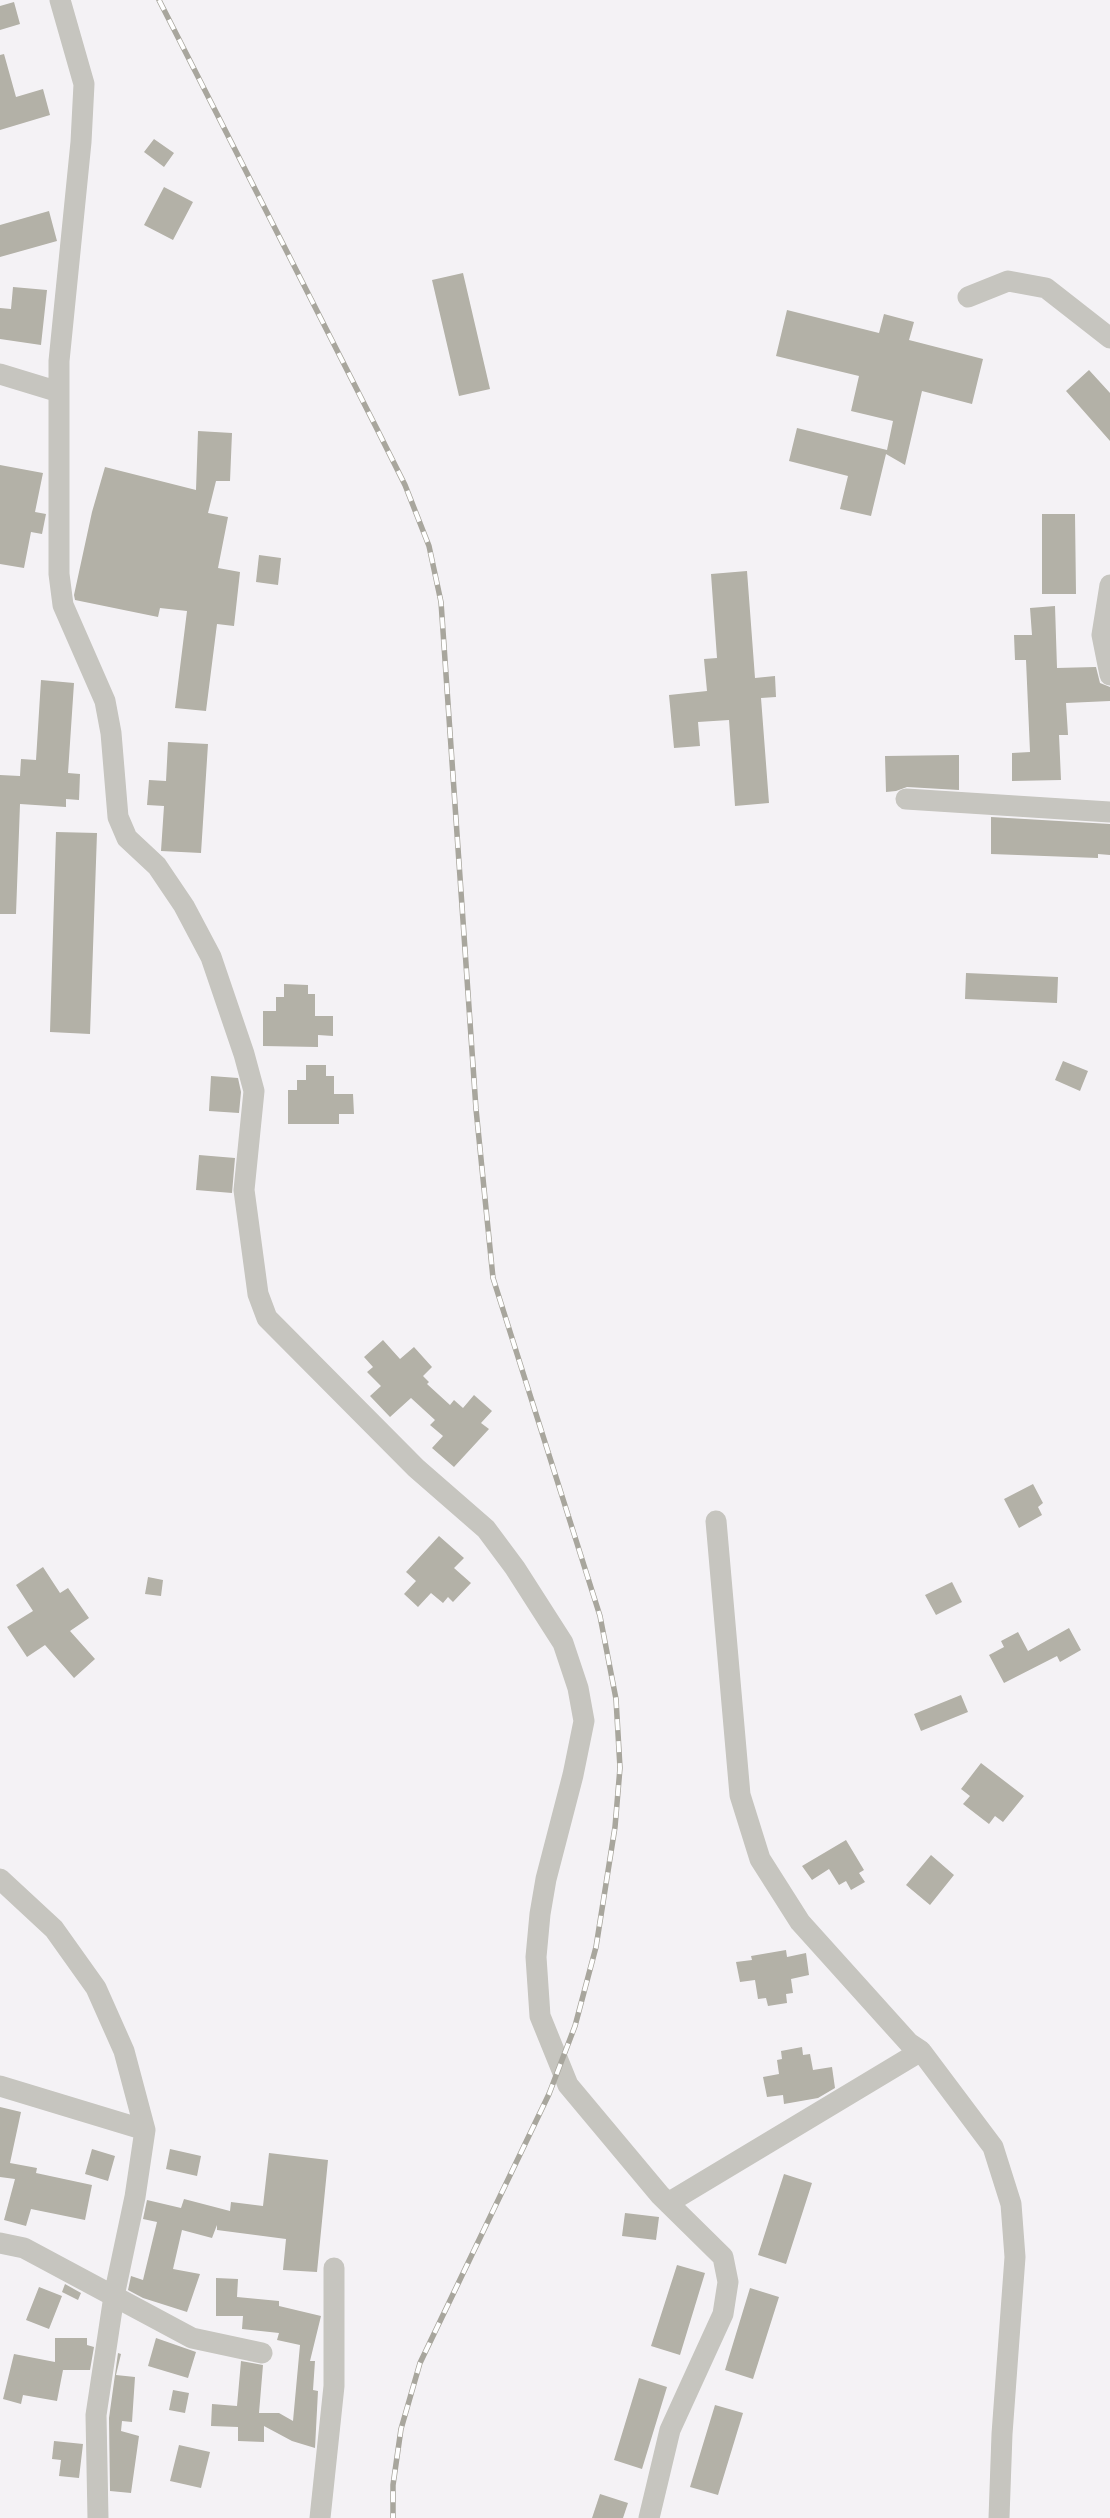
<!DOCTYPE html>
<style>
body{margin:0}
canvas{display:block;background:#f4f2f5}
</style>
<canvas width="1110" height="2518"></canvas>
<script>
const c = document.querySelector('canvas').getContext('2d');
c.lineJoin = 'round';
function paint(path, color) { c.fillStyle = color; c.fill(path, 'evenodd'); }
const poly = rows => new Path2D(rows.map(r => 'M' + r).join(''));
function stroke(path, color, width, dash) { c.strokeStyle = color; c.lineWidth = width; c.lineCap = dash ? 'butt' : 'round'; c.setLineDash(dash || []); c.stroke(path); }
paint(poly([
 [14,2,20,24,0,30,0,6],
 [4,54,16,97,43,89,50,115,0,130,0,55],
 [154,139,174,153,164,167,144,152],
 [164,187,193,202,173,240,144,225],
 [49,211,57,241,0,257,0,225],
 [463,273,490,389,459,396,432,280],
 [13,287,47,290,41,345,0,339,0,308,11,309],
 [787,310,879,333,884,314,914,322,909,340,983,359,972,404,922,391,905,465,886,454,871,516,840,509,848,476,789,461,797,428,887,450,893,421,851,411,859,376,776,356],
 [1089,370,1110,393,1110,441,1066,391],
 [198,431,232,433,230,481,216,481,208,513,228,517,218,568,240,572,234,626,217,624,206,711,175,708,187,611,160,608,158,617,75,600,74,595,92,512,105,467,196,490],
 [0,465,43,473,35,512,46,514,42,534,31,532,24,568,0,564],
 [1042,514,1075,514,1076,594,1042,594],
 [259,555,281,558,278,585,256,582],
 [747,571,755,678,775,676,776,697,761,698,769,803,735,806,729,720,698,722,700,746,674,748,669,695,707,691,704,659,717,658,711,574],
 [1055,606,1057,668,1096,667,1100,683,1110,687,1110,701,1066,703,1068,735,1059,735,1061,780,1012,781,1012,753,1030,752,1026,660,1015,660,1014,635,1032,635,1030,608],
 [41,680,74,683,68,773,80,774,79,800,66,799,66,807,20,804,16,914,0,914,0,775,20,776,21,759,36,760],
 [168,742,208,744,201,853,161,851,164,806,147,805,149,780,166,781],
 [959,755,959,790,907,787,896,791,886,792,885,756],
 [991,817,1110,824,1110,855,1098,854,1098,858,991,854],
 [56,832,97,833,90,1034,50,1032],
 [966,973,1058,977,1057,1003,965,999],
 [284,984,308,985,308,994,315,994,315,1016,333,1016,333,1036,318,1035,318,1047,263,1046,263,1011,276,1011,276,997,284,997],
 [1063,1061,1088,1071,1080,1091,1055,1080],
 [306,1065,326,1065,326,1076,334,1076,334,1094,353,1094,354,1114,339,1114,339,1124,288,1124,288,1090,297,1090,297,1080,306,1080],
 [211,1076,238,1078,241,1092,239,1113,209,1111],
 [199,1155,235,1158,232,1193,196,1190],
 [383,1340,400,1359,414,1347,432,1367,423,1376,429,1382,427,1384,450,1405,454,1400,463,1408,474,1395,492,1411,481,1423,489,1429,454,1467,432,1448,443,1436,430,1425,435,1420,411,1398,390,1417,370,1396,381,1386,367,1372,373,1367,364,1357],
 [1033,1484,1043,1503,1038,1507,1042,1515,1019,1528,1004,1499],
 [439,1536,464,1558,454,1568,471,1583,453,1602,448,1597,443,1603,431,1593,418,1607,404,1594,416,1581,406,1572],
 [43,1567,60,1593,68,1588,89,1618,70,1631,95,1659,74,1678,45,1645,27,1657,7,1627,33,1611,16,1585],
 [148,1577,163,1580,161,1596,145,1594],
 [952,1582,962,1602,936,1615,925,1595],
 [1069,1628,1081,1650,1060,1662,1057,1656,1004,1683,989,1655,1004,1647,1001,1641,1018,1632,1028,1651],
 [961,1695,968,1712,921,1731,914,1714],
 [981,1763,1024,1796,1003,1822,995,1816,989,1824,963,1804,970,1796,961,1789],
 [846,1840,864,1870,859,1873,865,1882,851,1890,846,1881,839,1885,829,1869,812,1880,802,1866],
 [931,1855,954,1875,930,1905,906,1885],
 [786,1950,787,1957,806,1953,809,1975,791,1979,793,1993,786,1994,787,2003,768,2006,766,1998,758,1999,755,1980,740,1982,736,1962,752,1960,751,1956],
 [802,2047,803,2055,810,2054,813,2070,832,2067,835,2088,818,2098,784,2104,783,2095,767,2097,763,2077,779,2074,777,2060,782,2059,781,2051],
 [0,2107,21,2112,10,2163,37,2168,36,2173,92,2185,85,2220,31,2209,26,2226,4,2220,15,2179,0,2177],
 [92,2149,115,2156,108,2181,85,2174],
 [170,2149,201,2156,197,2176,166,2169],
 [269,2153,328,2160,317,2272,283,2270,286,2239,217,2230,217,2225,212,2238,182,2230,173,2269,200,2274,187,2312,143,2298,128,2290,131,2276,143,2280,157,2222,143,2219,147,2200,181,2208,184,2199,230,2211,231,2202,263,2206],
 [784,2174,812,2183,786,2264,758,2255],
 [625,2213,659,2217,656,2240,622,2236],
 [677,2265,705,2273,680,2355,651,2346],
 [216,2278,238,2279,237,2297,279,2301,279,2306,321,2316,310,2361,315,2361,313,2390,318,2391,315,2448,292,2441,264,2426,264,2442,238,2441,238,2427,211,2426,212,2404,237,2406,241,2361,263,2365,259,2413,279,2413,293,2421,300,2345,277,2340,279,2333,242,2329,243,2316,216,2316],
 [65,2284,81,2293,78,2300,62,2292],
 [39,2287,62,2296,49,2329,26,2320],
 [750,2288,779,2297,753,2379,725,2370],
 [55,2338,87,2338,87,2345,94,2347,90,2370,63,2370,57,2401,23,2395,21,2404,3,2399,14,2354,55,2362],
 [156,2338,196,2352,188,2378,148,2366],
 [118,2353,121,2354,116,2375,135,2377,132,2422,122,2421,121,2431,139,2436,131,2493,110,2491,109,2418],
 [639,2378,667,2387,642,2469,614,2460],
 [173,2390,189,2393,185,2413,169,2410],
 [715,2405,743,2413,718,2495,690,2487],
 [54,2441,83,2444,79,2478,59,2476,61,2460,52,2459],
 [179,2445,210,2452,201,2488,170,2481],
 [600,2494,628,2503,623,2518,592,2518]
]), '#b3b1a7');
stroke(poly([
 [60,0,84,84,81,142,59,361,59,574,63,605,105,701,111,733,118,817,127,838,157,866,184,906,211,957,244,1054,254,1091,244,1190,258,1294,267,1318,416,1468,486,1529,515,1568,563,1643,578,1688,584,1721,573,1775,546,1879,540,1914,536,1957,540,2016,568,2085,660,2195,723,2257,728,2282,723,2314,670,2430,649,2518],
 [968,297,1008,281,1046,288,1110,338],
 [0,374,59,392],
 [1110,585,1102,635,1110,675],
 [906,799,1110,812],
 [716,1521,740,1795,760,1859,800,1922,909,2043,921,2051],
 [0,1879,54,1929,96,1988,124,2051,145,2130,135,2197,114,2296,96,2415,98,2518],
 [0,2086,145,2130],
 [668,2203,921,2051,993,2147,1011,2204,1015,2257,1002,2434,999,2518],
 [0,2243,24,2248,192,2338,262,2353],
 [320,2518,334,2386,334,2268]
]), '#c6c5bf', 21);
const rail = poly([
 [159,0,377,429,405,485,429,546,441,602,476,1109,493,1278,600,1616,616,1699,620,1768,615,1827,596,1947,575,2026,549,2094,420,2363,401,2429,393,2485,393,2518]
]);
stroke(rail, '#a8a69d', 5.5);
stroke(rail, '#fff', 4, [11]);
</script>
